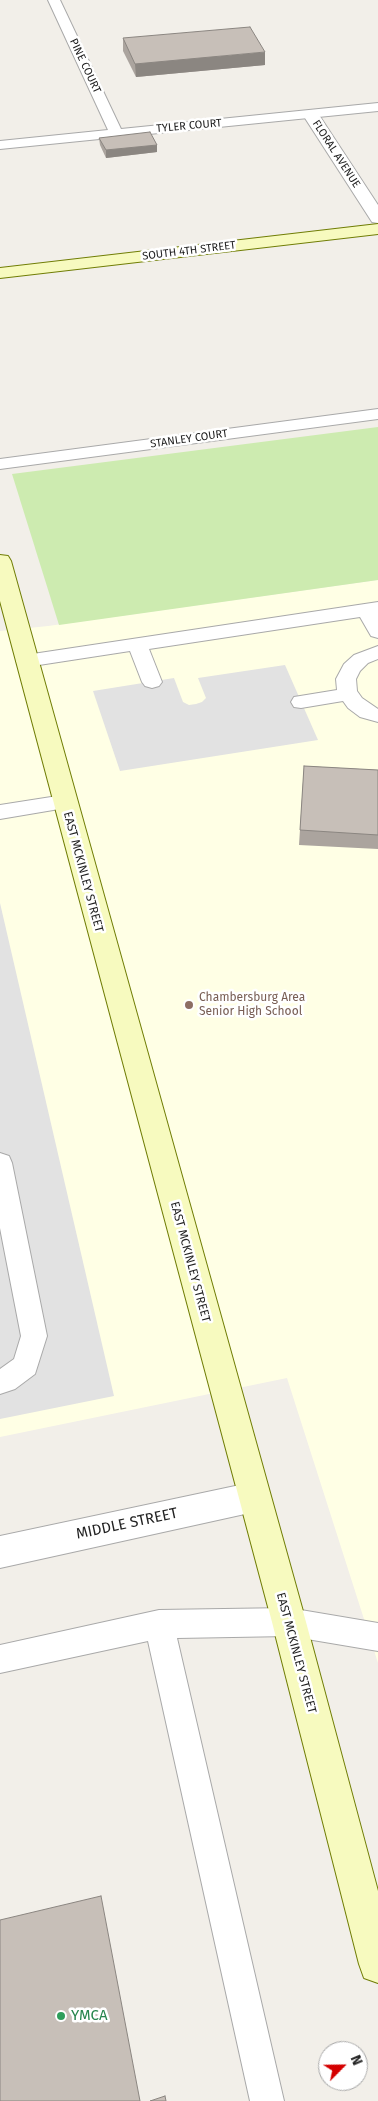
<!DOCTYPE html>
<style>
body{margin:0}
#map{position:relative;width:378px;height:2101px;overflow:hidden;background:#f2efe9;font-family:"Fira Sans",sans-serif}
canvas{display:block}
.north{position:absolute;left:318px;top:2041px;width:50px;height:50px;box-sizing:border-box;background:#fff;border:1px solid #a7a7a7;border-radius:50%;rotate:67deg;font-size:14px;font-weight:700;line-height:20px;text-align:center;color:#222}
.north::after{content:'';display:block;margin:auto;width:18px;height:22px;background:#d40000;clip-path:polygon(50% 0,100% 100%,50% 72%,0 100%)}
</style>
<div id="map">
<canvas width="378" height="2101"></canvas>
<div class="north">N</div>
</div>
<script>
const c = document.querySelector('canvas').getContext('2d');
c.lineJoin = 'round';
function paint(path, color) { c.fillStyle = color; c.fill(path, 'evenodd'); }
const poly = rows => new Path2D(rows.map(r => 'M' + r).join(''));
function stroke(path, color, width, dash) { c.strokeStyle = color; c.lineWidth = width; c.lineCap = dash ? 'butt' : 'round'; c.setLineDash(dash || []); c.stroke(path); }
function write(font, color, halo, rows, align = 'center') {
  c.font = font + ' "Fira Sans",sans-serif'; c.lineWidth = 5; c.setLineDash([]); c.textBaseline = 'middle'; c.strokeStyle = halo; c.fillStyle = color; for (const [text, x, y, turn = 0] of rows) {
    c.save(); c.translate(x, y); c.rotate((+turn || 0) * Math.PI / 180); c.textAlign = isNaN(turn) ? turn : align; if (halo) c.strokeText(text, 0, 0); c.fillText(text, 0, 0); c.restore();
  }
}
paint(poly([
 [378,580,378,1663,287,1378,0,1437,0,631,48,626]
]), '#ffffe5');
paint(poly([
 [378,427,378,580,59,625,12,474]
]), '#cdebb0');
paint(poly([
 [285,665,318,740,120,771,93,691,174,678,183,702,189,705,196,704,202,702,206,698,198,678],
 [0,903,114,1396,0,1419]
]), '#e2e2e2');
const lane = poly([
 [48,0,60,0,121,129,378,103,378,111,0,149,0,141,108,130,48,0],
 [378,409,378,419,0,469,0,459,378,409],
 [378,602,378,638,371,636,360,617,149,649,162,682,159,686,152,688,145,686,142,682,130,651,26,667,19,665,16,661,19,657,26,655,378,602],
 [378,646,378,659,368,663,360,671,356,679,357,691,362,698,378,709,378,722,360,717,348,708,343,701,301,708,294,707,291,702,294,697,337,690,336,679,344,664,354,655,378,646],
 [64,795,71,797,75,802,71,807,0,819,0,805,64,795],
 [0,1153,9,1156,12,1163,47,1336,35,1374,15,1389,0,1394,0,1369,14,1359,21,1336,0,1228,0,1153],
 [289,1608,378,1623,378,1651,289,1636,177,1638,284,2101,250,2101,148,1641,0,1673,0,1645,159,1610,289,1608]
]);
const street = poly([
 [311,110,317,112,378,205,378,223,372,222,303,115,305,112,311,110],
 [254,1482,266,1486,270,1497,266,1508,254,1512,0,1568,0,1536,254,1482]
]);
const secondary = poly([
 [378,224,378,234,0,278,0,268,378,224],
 [0,555,8,556,11,561,306,1622,378,1891,378,1983,364,1978,359,1964,272,1622,0,601,0,555]
]);
stroke(lane, '#a9a9a9', 2);
stroke(street, '#a9a9a9', 2);
stroke(secondary, '#707d05', 2);
paint(lane, '#fff');
paint(street, '#fff');
paint(secondary, '#f7fabf');
paint(poly([
 [123,38,265,65,136,77,123,51],
 [99,138,157,145,157,152,106,158,100,145],
 [304,766,378,770,378,849,299,845]
]), '#aba49e');
paint(poly([
 [265,52,265,65,136,77,135,64],
 [157,145,157,152,106,158,106,150]
]), '#8b8681');
const building = poly([
 [250,27,265,52,135,64,123,38,250,27],
 [150,132,157,145,106,150,99,138,150,132],
 [304,766,378,770,378,835,300,830,304,766],
 [101,1896,140,2101,0,2101,0,1920,101,1896],
 [165,2096,166,2101,150,2101,165,2096]
]);
paint(building, '#c7bfb8');
stroke(building, '#8b8681', 1);
for (const [x, y, r, color] of [
 [189,1005,5,"#8d6e63"],
 [61,2016,5,"#2e9e5b"]
]) { const dot = new Path2D(); dot.arc(x, y, r, 0, 2 * Math.PI); c.fillStyle = color; c.fill(dot); stroke(dot, '#fff', 2); }
write('11px', '#222', '#fff', [
 ["PINE COURT",85,66,65],
 ["TYLER COURT",189,126,-5],
 ["FLORAL AVENUE",336,154,57],
 ["SOUTH 4TH STREET",189,251,-7],
 ["STANLEY COURT",189,439,-8]
]);
write('12px', '#222', '#fff', [
 ["EAST MCKINLEY STREET",83,872,75],
 ["EAST MCKINLEY STREET",190,1262,75],
 ["EAST MCKINLEY STREET",296,1653,75]
]);
write('12px', '#785e54', '#fff', [
 ["Chambersburg Area",199,998],
 ["Senior High School",199,1012]
], 'left');
write('15px', '#222', '#fff', [
 ["MIDDLE STREET",127,1524,-12]
]);
write('15px', '#27864d', '#fff', [
 ["YMCA",71,2016]
], 'left');
</script>
